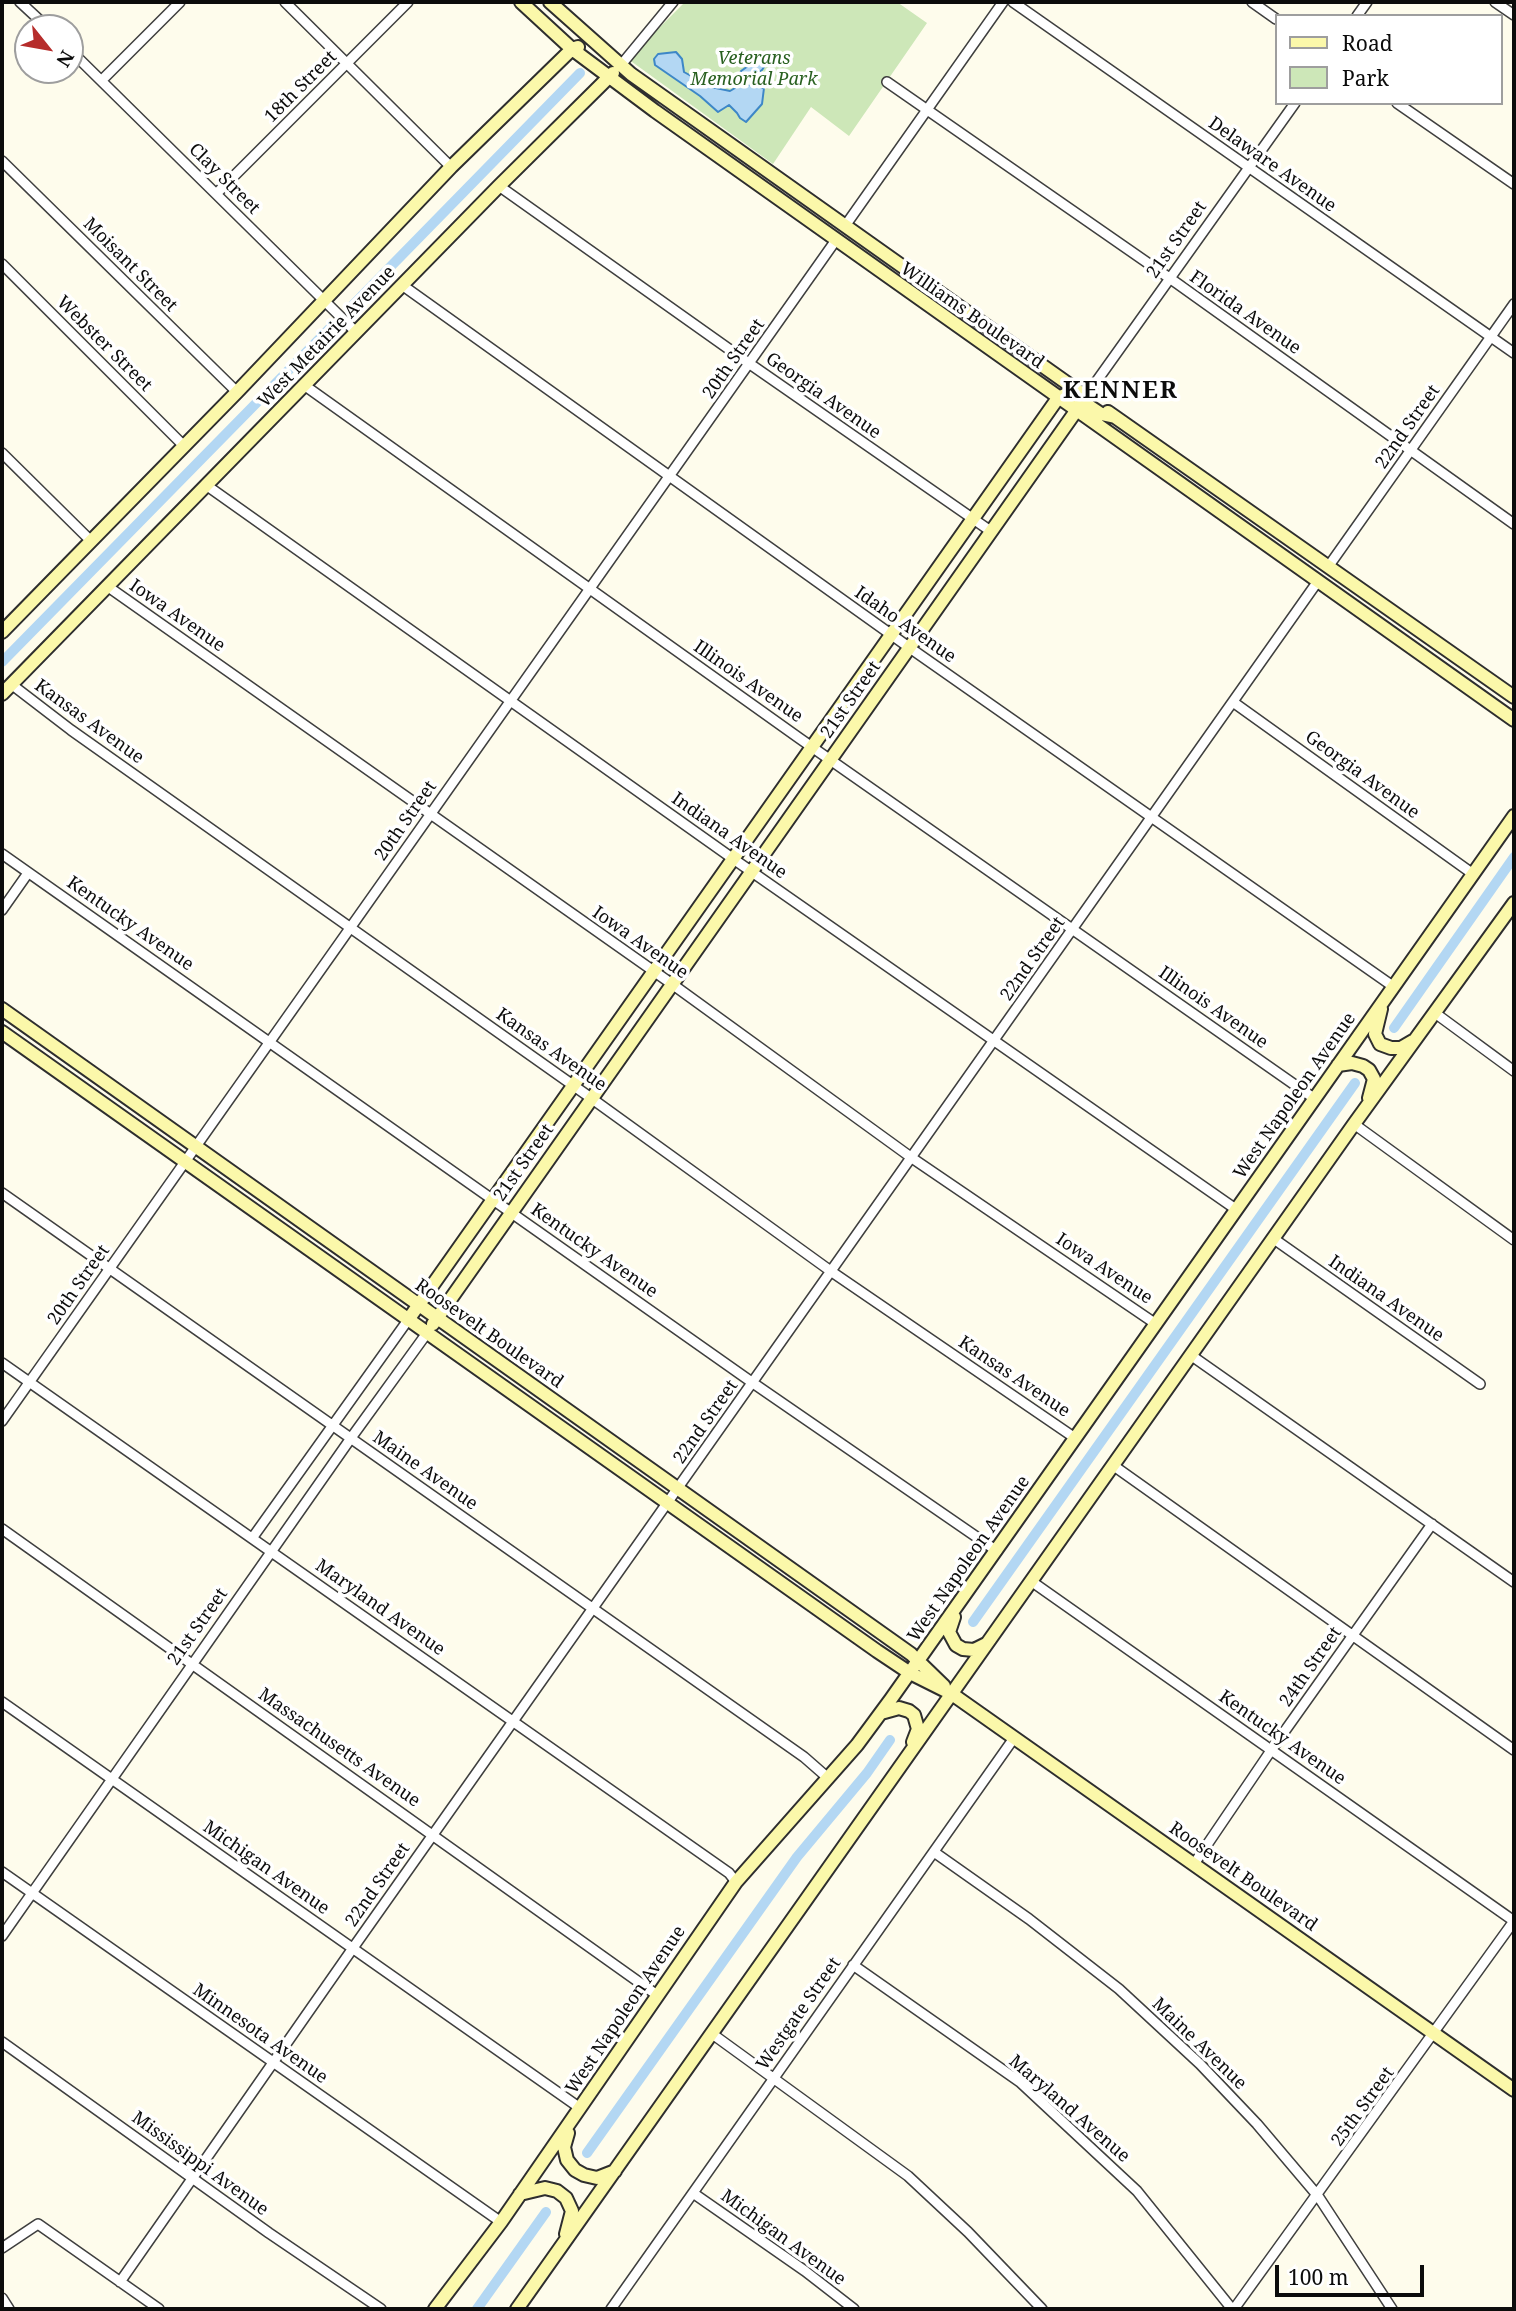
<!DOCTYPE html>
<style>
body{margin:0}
#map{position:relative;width:1516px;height:2311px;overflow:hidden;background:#fefcec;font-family:"Noto Serif",serif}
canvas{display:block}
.frame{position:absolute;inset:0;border:4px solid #0c0c0c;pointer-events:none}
.legend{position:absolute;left:1275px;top:14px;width:228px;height:91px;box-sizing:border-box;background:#fff;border:2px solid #9e9e9e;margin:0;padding:9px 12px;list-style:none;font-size:21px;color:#0c0c0c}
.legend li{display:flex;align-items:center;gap:14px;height:35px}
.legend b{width:35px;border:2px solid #9e9e9e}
.north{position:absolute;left:14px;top:14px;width:70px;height:70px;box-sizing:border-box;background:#fff;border:2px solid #9e9e9e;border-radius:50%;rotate:121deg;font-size:19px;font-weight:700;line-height:28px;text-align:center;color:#0c0c0c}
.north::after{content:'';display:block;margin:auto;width:24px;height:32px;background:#b62d2b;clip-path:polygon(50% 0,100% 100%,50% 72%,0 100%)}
.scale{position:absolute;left:1275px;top:2265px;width:149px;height:32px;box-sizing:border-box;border:4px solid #0c0c0c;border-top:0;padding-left:9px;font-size:21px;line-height:24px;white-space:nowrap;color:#0c0c0c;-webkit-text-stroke:5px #fff;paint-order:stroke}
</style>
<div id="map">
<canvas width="1516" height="2311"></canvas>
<div class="frame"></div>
<ul class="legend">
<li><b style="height:9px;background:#fbf8aa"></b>Road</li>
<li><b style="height:19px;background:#cde7b8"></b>Park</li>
</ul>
<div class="north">N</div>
<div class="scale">100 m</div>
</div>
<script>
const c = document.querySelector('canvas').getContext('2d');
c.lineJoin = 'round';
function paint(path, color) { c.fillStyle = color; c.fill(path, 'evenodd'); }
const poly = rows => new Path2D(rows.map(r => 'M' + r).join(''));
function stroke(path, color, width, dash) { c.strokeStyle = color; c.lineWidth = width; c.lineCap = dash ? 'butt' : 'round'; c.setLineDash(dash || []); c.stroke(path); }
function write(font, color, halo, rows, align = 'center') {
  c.font = font + ' "Noto Serif",serif'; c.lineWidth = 7; c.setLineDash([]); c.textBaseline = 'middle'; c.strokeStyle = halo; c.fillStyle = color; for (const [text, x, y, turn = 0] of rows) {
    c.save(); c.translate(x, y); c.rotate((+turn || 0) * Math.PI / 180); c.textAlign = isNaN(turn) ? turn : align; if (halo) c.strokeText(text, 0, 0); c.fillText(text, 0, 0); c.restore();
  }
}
paint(poly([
 [685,2,897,2,927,23,849,136,811,107,773,164,628,59]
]), '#cde7b8');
const water = poly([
 [676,52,682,59,684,72,711,87,730,91,735,88,741,71,751,64,761,62,766,64,762,70,748,80,749,85,764,88,762,104,746,122,740,118,737,113,729,105,718,112,700,96,655,65,654,59,658,54,676,52]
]);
paint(water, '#b3d7f3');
stroke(water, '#3d87c7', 2);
stroke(poly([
 [352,306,580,73],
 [2,662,332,326],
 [1394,1028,1514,857],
 [973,1622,1355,1083],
 [587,2153,797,1857,867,1773,890,1740],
 [477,2309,546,2212]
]), '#b3d7f3', 10);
const street = poly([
 [20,2,48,28],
 [285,2,451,167],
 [1013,2,1514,353],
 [1252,2,1276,19],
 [1495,2,1514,15],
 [1357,16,1367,2],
 [70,50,356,332],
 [621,65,673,2],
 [102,80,180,2],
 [887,82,1178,284,1514,524],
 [1397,103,1514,184],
 [2,161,237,392],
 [499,186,750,364,992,532],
 [216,194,408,2],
 [845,226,1003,2],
 [2,264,184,446],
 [402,285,910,648,1394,987],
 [304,385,799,738,1315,1099],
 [1086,396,1295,103],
 [2,453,91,541],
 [206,485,732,858,1237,1210],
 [1328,567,1514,304],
 [107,586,672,984,912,1158,1156,1324],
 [11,684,71,730,591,1098,832,1272,1075,1438],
 [1233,702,1473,874],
 [2,854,753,1383,997,1551],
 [2,910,28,873],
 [1435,1013,1514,1071],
 [1354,1124,1514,1240],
 [2,1193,804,1757,828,1778],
 [1274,1239,1480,1384],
 [1192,1356,1514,1582],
 [2,1363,729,1873,736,1882],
 [2,1421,836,240],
 [1114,1466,1514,1750],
 [2,1529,657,1995],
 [253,1537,408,1320],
 [1031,1581,1514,1921],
 [2,1702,580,2108],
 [934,1852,1029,1919,1119,1989,1200,2064,1257,2124,1318,2196,1392,2309],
 [1194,1864,1272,1749,1432,1524],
 [2,1872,501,2222],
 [2,1936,351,1438,427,1333],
 [853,1965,1020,2082,1137,2191,1232,2309],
 [711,2033,908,2176,968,2232,1042,2309],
 [2,2042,269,2233,381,2309],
 [693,2193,805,2271,854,2309],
 [2,2248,38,2224,159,2309],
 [120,2282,353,1948,1318,581],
 [2,2298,9,2309],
 [611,2309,1014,1738],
 [1234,2309,1514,1921]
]);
const secondary = poly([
 [521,2,572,49,655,111,1514,720],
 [550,2,631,74,1088,398],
 [1108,412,1514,697],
 [2,632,237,392,451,167,572,49,578,47],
 [2,694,499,186,613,73],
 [2,1009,911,1654,944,1686],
 [1381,1009,1375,1034,1380,1044,1391,1048,1401,1048,1413,1041],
 [2,1032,877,1651,910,1673,952,1694,1514,2090],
 [1338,1065,1352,1063,1363,1066,1369,1070,1374,1079,1369,1098],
 [408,1320,1058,398,1067,394,1080,400,1101,414,1115,417],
 [433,1324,1076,411],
 [954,1617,949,1632,956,1645,963,1649,974,1650,986,1644],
 [881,1713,899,1708,909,1711,914,1715,918,1729,913,1742],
 [568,2133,564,2147,567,2160,575,2170,584,2175,597,2178,615,2171],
 [520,2194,545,2188,557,2191,566,2198,572,2211,566,2234],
 [435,2309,501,2222,736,1882,857,1745,891,1699,1514,816],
 [517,2309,1354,1124,1514,903]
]);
stroke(street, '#3f3f3f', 12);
stroke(secondary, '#2e2e2e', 16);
stroke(street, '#fff', 9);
stroke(secondary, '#fbf8aa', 12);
write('italic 18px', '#296020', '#fff', [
 ["Veterans",754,59],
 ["Memorial Park",754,80]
]);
write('18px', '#0c0c0c', '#fff', [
 ["18th Street",301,87,-45],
 ["Delaware Avenue",1272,165,35],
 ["Clay Street",224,179,45],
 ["21st Street",1177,240,-55],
 ["Moisant Street",130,265,45],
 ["Florida Avenue",1245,313,35],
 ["Williams Boulevard",972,316,35],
 ["West Metairie Avenue",327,337,-46],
 ["Webster Street",104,344,45],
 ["20th Street",734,359,-55],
 ["Georgia Avenue",823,396,35],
 ["22nd Street",1408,427,-55],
 ["Iowa Avenue",177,616,35],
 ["Idaho Avenue",905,625,35],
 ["Illinois Avenue",748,682,35],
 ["21st Street",851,700,-55],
 ["Kansas Avenue",89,722,36],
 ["Georgia Avenue",1362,775,36],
 ["20th Street",406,821,-55],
 ["Indiana Avenue",729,836,35],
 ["Kentucky Avenue",130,924,35],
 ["Iowa Avenue",640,943,35],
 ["22nd Street",1033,959,-55],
 ["Illinois Avenue",1213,1008,35],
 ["Kansas Avenue",551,1050,35],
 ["West Napoleon Avenue",1295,1096,-55],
 ["21st Street",524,1163,-55],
 ["Kentucky Avenue",594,1251,35],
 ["Iowa Avenue",1104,1269,34],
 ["20th Street",79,1285,-55],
 ["Indiana Avenue",1386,1299,35],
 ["Roosevelt Boulevard",489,1334,35],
 ["Kansas Avenue",1014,1377,34],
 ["22nd Street",706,1422,-55],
 ["Maine Avenue",425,1471,35],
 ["West Napoleon Avenue",969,1559,-55],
 ["Maryland Avenue",380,1608,35],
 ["21st Street",198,1627,-55],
 ["24th Street",1311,1667,-55],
 ["Kentucky Avenue",1282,1738,35],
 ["Massachusetts Avenue",339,1748,35],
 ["Michigan Avenue",266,1868,35],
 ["Roosevelt Boulevard",1243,1877,35],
 ["22nd Street",378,1885,-55],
 ["West Napoleon Avenue",626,2010,-56],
 ["Westgate Street",799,2014,-55],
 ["Minnesota Avenue",260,2034,35],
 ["Maine Avenue",1199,2044,44],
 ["25th Street",1363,2107,-54],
 ["Maryland Avenue",1069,2109,41],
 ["Mississippi Avenue",200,2164,36],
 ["Michigan Avenue",783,2238,36]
]);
c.letterSpacing = '2px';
write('bold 24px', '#0c0c0c', '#fff', [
 ["KENNER",1121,391]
]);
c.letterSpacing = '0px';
</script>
